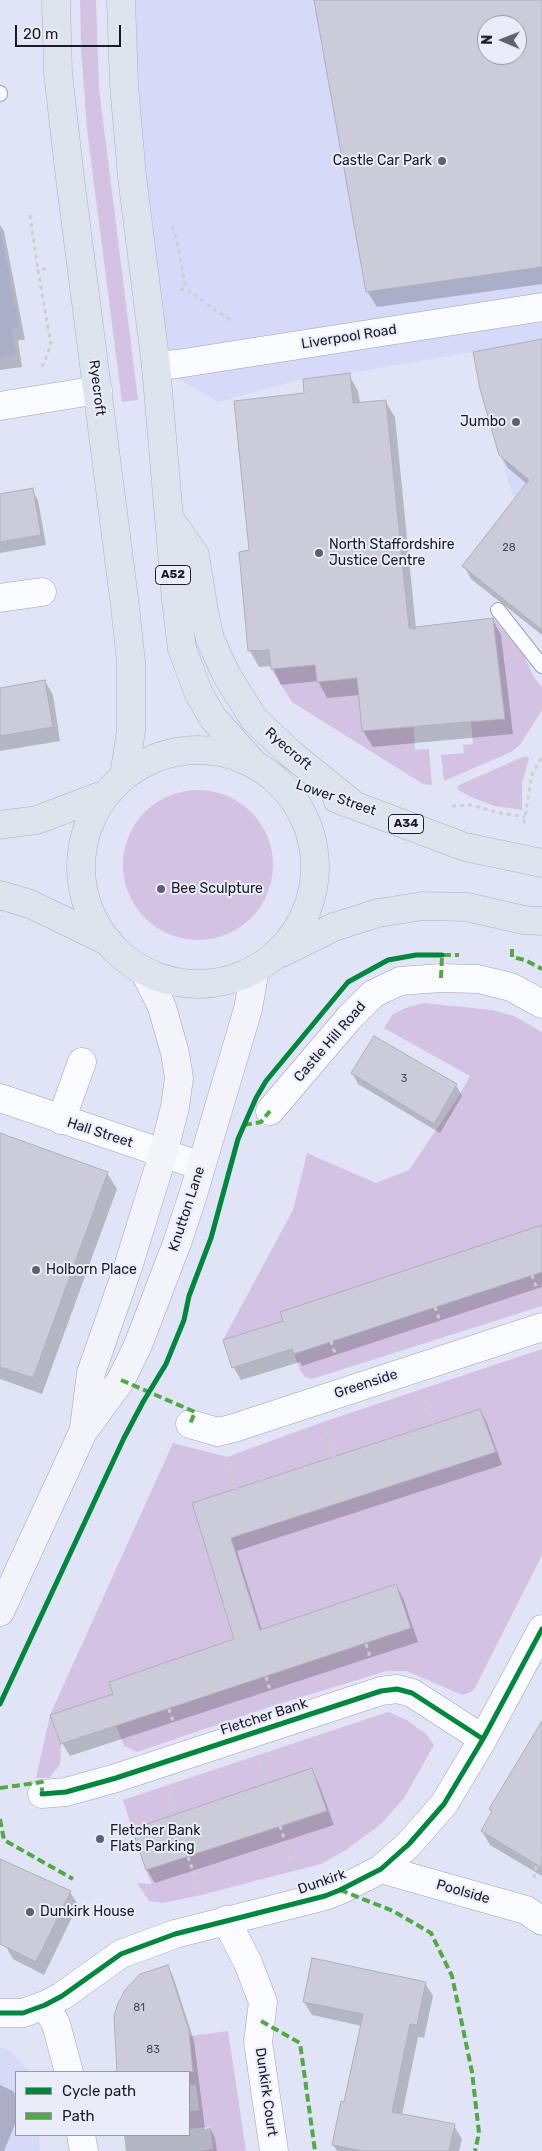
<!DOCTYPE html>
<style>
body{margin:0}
#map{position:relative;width:542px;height:2151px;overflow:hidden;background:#e1e4f6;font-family:Rubik,sans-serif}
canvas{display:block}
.legend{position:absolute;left:15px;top:2071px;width:175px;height:65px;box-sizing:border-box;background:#eaecfa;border:1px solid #9698a6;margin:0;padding:6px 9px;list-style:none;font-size:15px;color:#191b27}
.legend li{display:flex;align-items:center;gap:10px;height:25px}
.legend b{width:25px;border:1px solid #9698a6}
.north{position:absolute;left:477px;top:15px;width:50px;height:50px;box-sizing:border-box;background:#eaecfa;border:1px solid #9698a6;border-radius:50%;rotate:271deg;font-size:14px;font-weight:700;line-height:20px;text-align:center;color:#191b27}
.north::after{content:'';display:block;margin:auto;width:18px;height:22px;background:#5f616f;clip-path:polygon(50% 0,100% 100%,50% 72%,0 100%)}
.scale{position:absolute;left:15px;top:25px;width:106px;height:22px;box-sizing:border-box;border:2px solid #191b27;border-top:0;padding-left:6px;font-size:15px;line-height:18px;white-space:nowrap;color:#191b27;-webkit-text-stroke:4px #eaecfa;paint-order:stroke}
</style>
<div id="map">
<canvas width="542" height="2151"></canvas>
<ul class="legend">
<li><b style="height:6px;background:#00873e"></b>Cycle path</li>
<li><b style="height:6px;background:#52a944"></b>Path</li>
</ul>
<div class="north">N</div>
<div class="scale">20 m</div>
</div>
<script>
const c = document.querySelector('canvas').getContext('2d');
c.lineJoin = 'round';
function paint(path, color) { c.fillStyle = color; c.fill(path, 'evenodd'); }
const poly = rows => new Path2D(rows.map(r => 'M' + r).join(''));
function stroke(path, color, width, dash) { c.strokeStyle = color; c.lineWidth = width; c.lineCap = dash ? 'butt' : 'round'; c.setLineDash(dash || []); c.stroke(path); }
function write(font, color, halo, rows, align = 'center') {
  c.font = font + ' Rubik,sans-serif'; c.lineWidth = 4; c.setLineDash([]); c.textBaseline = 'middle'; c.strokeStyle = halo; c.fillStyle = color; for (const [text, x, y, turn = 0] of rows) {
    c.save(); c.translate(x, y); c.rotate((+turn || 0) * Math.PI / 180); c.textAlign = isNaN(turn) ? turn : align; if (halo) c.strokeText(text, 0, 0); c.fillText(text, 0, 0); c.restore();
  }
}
paint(poly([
 [121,0,542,0,542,629,462,566,514,499,480,389,473,352,350,373,303,379,218,402,156,366],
 [487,25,517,25,517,55,487,55],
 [0,229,19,328,12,329,16,355,0,358],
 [0,2047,12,2052,30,2072,16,2072,16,2135,39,2135,40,2151,0,2151]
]), '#d5daf8');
paint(poly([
 [80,0,96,0,99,89,138,400,122,402,87,129,81,48],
 [493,618,525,657,533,676,542,687,542,710,520,745,511,752,444,781,441,755,464,753,463,745,473,744,471,722,505,718],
 [315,665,317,682,357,678,362,731,414,727,415,750,429,749,432,785,423,784,292,702,271,669],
 [525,756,529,758,522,784,522,810,495,806,471,797,457,789,459,785],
 '123 865a75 75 0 1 1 150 0a75 75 0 1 1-150 0Z',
 [424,1003,492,1010,514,1016,542,1032,542,1225,280,1312,292,1349,285,1352,275,1324,223,1340,293,1210,307,1153,376,1183,409,1170,457,1099,470,1076,384,1028,393,1014,408,1007],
 [542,1272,542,1306,312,1379,305,1377,300,1370,294,1354],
 [542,1349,542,1555,475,1688,471,1692,462,1695,407,1671,387,1671,275,1705,137,1752,124,1746,105,1697,51,1715,61,1744,60,1765,49,1778,36,1778,50,1715,173,1443,227,1457,323,1422],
 [480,1409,496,1452,231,1538,260,1630,396,1584,411,1628,122,1724,110,1682,234,1639,192,1503],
 [388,1712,407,1720,426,1734,434,1745,404,1798,381,1824,346,1850,321,1864,201,1895,163,1903,149,1901,137,1883,152,1884,146,1870,327,1811,312,1769,132,1829,123,1800],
 [228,2031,246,2151,199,2151,213,2149,210,2127,189,2129,189,2111,199,2110,196,2085,189,2085,189,2072,163,2072,160,2040]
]), '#d4c2e3');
paint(poly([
 [315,0,542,0,542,284,377,307,367,291],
 [487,25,517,25,517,55,487,55],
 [0,225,4,231,25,340,18,340,22,367,0,370],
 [542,341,542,635,471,579,464,566,527,484,508,468,500,454],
 [349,375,358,391,360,403,385,401,395,417,416,629,492,619,501,635,513,734,373,747,363,731,360,695,327,698,318,681,281,685,272,666,259,667,250,651,240,553,250,551,306,394],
 [32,490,38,500,46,545,0,553,0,495],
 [45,681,53,695,60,741,0,751,0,689],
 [352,1073,456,1085,462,1096,440,1133,358,1084],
 [0,1135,107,1173,117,1189,42,1394,0,1379],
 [542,1226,542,1287,302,1366,300,1362,241,1380,234,1368,224,1341,285,1322],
 [480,1410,487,1423,502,1465,237,1551,262,1631,396,1585,403,1598,418,1642,70,1756,62,1743,114,1695,236,1640,193,1504],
 [542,1736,542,1876,490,1845,482,1831,492,1813,490,1809],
 [312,1770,319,1784,334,1825,155,1883,147,1870,134,1829],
 [0,1860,70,1892,78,1905,44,1975,13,1959,5,1945,0,1942],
 [167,1966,173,1976,194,2041,205,2129,210,2128,215,2138,217,2151,126,2151,124,2135,189,2135,189,2072,118,2072,117,2063],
 [425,1983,433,1996,424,2038,418,2037,402,2115,454,2126,462,2139,459,2151,337,2151,333,2145,345,2104,362,2026,312,2015,304,2002],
 [0,2085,13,2091,16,2096,16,2122,4,2151,0,2151]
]), '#0003');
const building = poly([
 [314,0,542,0,542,267,366,292,314,0],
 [487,25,517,25,517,55,487,55,487,25],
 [542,339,542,630,462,566,529,480,499,455,480,389,473,352,542,339],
 [350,373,353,403,386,400,409,628,413,628,414,630,416,627,493,618,505,719,362,731,357,678,317,682,315,665,271,669,269,650,248,651,239,552,249,550,234,401,304,393,303,379,350,373],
 [33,488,41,535,0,542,0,494,33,488],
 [45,680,53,727,0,736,0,688,45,680],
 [374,1036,457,1084,434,1124,351,1073,374,1036],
 [0,1133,108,1172,33,1378,0,1367,0,1133],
 [542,1225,542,1272,294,1354,292,1349,232,1368,223,1340,283,1321,280,1312,542,1225],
 [480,1409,496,1452,231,1538,260,1630,396,1584,411,1628,61,1744,50,1715,113,1694,109,1682,234,1639,192,1503,480,1409],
 [542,1721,542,1868,481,1831,492,1811,489,1809,542,1721],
 [312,1768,327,1811,146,1870,132,1829,312,1768],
 [0,1859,71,1891,36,1962,0,1944,0,1859],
 [312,1958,426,1982,417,2025,410,2024,392,2112,455,2124,449,2151,362,2151,332,2145,341,2101,344,2102,363,2014,303,2002,312,1958],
 [168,1965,189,2030,193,2072,117,2072,114,2016,118,2003,125,1990,140,1974,168,1965]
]);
paint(building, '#cccbda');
stroke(building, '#aeaebc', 1);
const lane = poly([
 [0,93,0,94],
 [498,610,542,666]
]);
const street = poly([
 [156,366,177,364,542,307],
 [0,406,98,390],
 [0,598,42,592],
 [0,1098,201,1166],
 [270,1111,349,1018,373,994,400,981,441,978,478,979,511,987,542,1004],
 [61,1120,82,1062],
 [190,1424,218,1432,234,1428,542,1327],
 [42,1794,66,1792,116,1778,381,1691,397,1689,412,1693,483,1739],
 [381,1869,526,1910,542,1921],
 [226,1920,248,1963,263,2002,258,2042,274,2151],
 [45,2005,56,2024,69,2072],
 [0,2013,23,2013,45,2005,62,1996,121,1954,175,1934,325,1896,340,1890,381,1869,409,1844,444,1804,483,1739,542,1629],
 [81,2135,84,2151]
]);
const secondary = poly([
 [84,1428,91,1373,128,1267,163,1154,175,1107,179,1078,175,1053,162,1007,144,971],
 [0,1612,83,1432,121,1380,138,1345,177,1243,192,1198,248,1009,255,969]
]);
const highway = poly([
 [56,0,58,73,70,178,125,606,131,662,131,731,124,776],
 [121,0,124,85,132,177,156,366,176,600,182,649,199,694,213,718,253,763],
 [170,519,195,555,203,606,210,639,227,676,254,719,290,753,354,805],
 '81 867a117 117 0 1 1 234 0a117 117 0 1 1-234 0Z',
 [337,799,465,847,542,863],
 [0,825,37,820,108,793],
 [0,895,30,904,109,942],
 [281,953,334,927,378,913,423,906,467,907,524,920,542,921]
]);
stroke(lane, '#a0a2b0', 16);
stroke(street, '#a0a2b0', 29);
stroke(secondary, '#a0a2b0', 29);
stroke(highway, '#a8b0c1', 29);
stroke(poly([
 [30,215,38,270],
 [172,227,175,231,186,289],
 [180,290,186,289,233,322],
 [42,367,51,345,38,270,50,268],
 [452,806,471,805,500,813,525,817],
 [524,823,532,774,542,757],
 [532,1275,539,1295],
 [435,1307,441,1325],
 [331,1341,337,1360],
 [425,1398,433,1424],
 [326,1431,334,1457],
 [228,1463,236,1489],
 [366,1644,371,1660],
 [266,1677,271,1693],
 [169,1709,174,1725],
 [260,1763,267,1784],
 [169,1793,176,1814],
 [280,1826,295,1871],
 [188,1857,201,1894],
 [534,1878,538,1858,542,1854]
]), '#cdced3', 3, [4, 4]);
stroke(lane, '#fafbfe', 14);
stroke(street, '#fafbfe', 28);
stroke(secondary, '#f2f4f9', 28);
stroke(highway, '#dee4ee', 28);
stroke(poly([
 [512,949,512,957,525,960,542,969],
 [441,978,442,955,459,955],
 [244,1125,261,1122,270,1111],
 [121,1380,195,1412,190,1424],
 [0,1788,42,1782,42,1794],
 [0,1819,4,1840,73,1879],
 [340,1890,393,1911,431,1933,452,1976,472,2072,479,2133,475,2151],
 [261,2021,300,2043,315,2151]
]), '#52a944', 4, [8, 4]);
stroke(poly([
 [0,1704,124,1438,143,1402,166,1364,184,1320,189,1296,211,1238,238,1139,256,1098,266,1081,348,982,388,960,416,955,442,955],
 [42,1794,66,1792,116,1778,381,1691,397,1689,412,1693,483,1739],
 [0,2013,23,2013,45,2005,62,1996,121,1954,175,1934,325,1896,340,1890,381,1869,409,1844,444,1804,483,1739,542,1629]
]), '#00873e', 5);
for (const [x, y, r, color] of [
 [442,161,5,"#5f616f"],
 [516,422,5,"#5f616f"],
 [319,553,5,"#5f616f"],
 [161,889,5,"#5f616f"],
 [36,1270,5,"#5f616f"],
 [100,1839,5,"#5f616f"],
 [30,1912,5,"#5f616f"]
]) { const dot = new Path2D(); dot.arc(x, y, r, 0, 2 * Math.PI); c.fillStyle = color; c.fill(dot); stroke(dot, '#eaecfa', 2); }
write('11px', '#484956', null, [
 ["28",509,548],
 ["3",404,1079],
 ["81",139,2008],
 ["83",153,2050]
]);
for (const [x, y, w] of [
 [173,575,35],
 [406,824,35]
]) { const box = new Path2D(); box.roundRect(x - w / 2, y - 9.5, w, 19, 4); c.fillStyle = '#eaecfa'; c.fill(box); stroke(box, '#191b27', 1); }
write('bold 12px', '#191b27', null, [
 ["A52",173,575],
 ["A34",406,824]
]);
write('14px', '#191b27', '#eaecfa', [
 ["Castle Car Park",432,161,"right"],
 ["Jumbo",506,422,"right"],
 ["North Staffordshire",329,545],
 ["Justice Centre",329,561],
 ["Bee Sculpture",171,889],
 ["Holborn Place",46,1270],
 ["Fletcher Bank",110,1831],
 ["Flats Parking",110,1847],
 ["Dunkirk House",40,1912]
], 'left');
write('14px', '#191b27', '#eaecfa', [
 ["Liverpool Road",349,337,-9],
 ["Ryecroft",97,388,83],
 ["Ryecroft",288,749,41],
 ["Lower Street",336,798,19],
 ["Castle Hill Road",330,1042,-49],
 ["Hall Street",100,1133,18],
 ["Knutton Lane",187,1209,-72],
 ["Greenside",366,1384,-18],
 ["Fletcher Bank",264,1717,-18],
 ["Dunkirk",322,1882,-19],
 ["Poolside",463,1892,16],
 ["Dunkirk Court",266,2092,82]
]);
</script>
